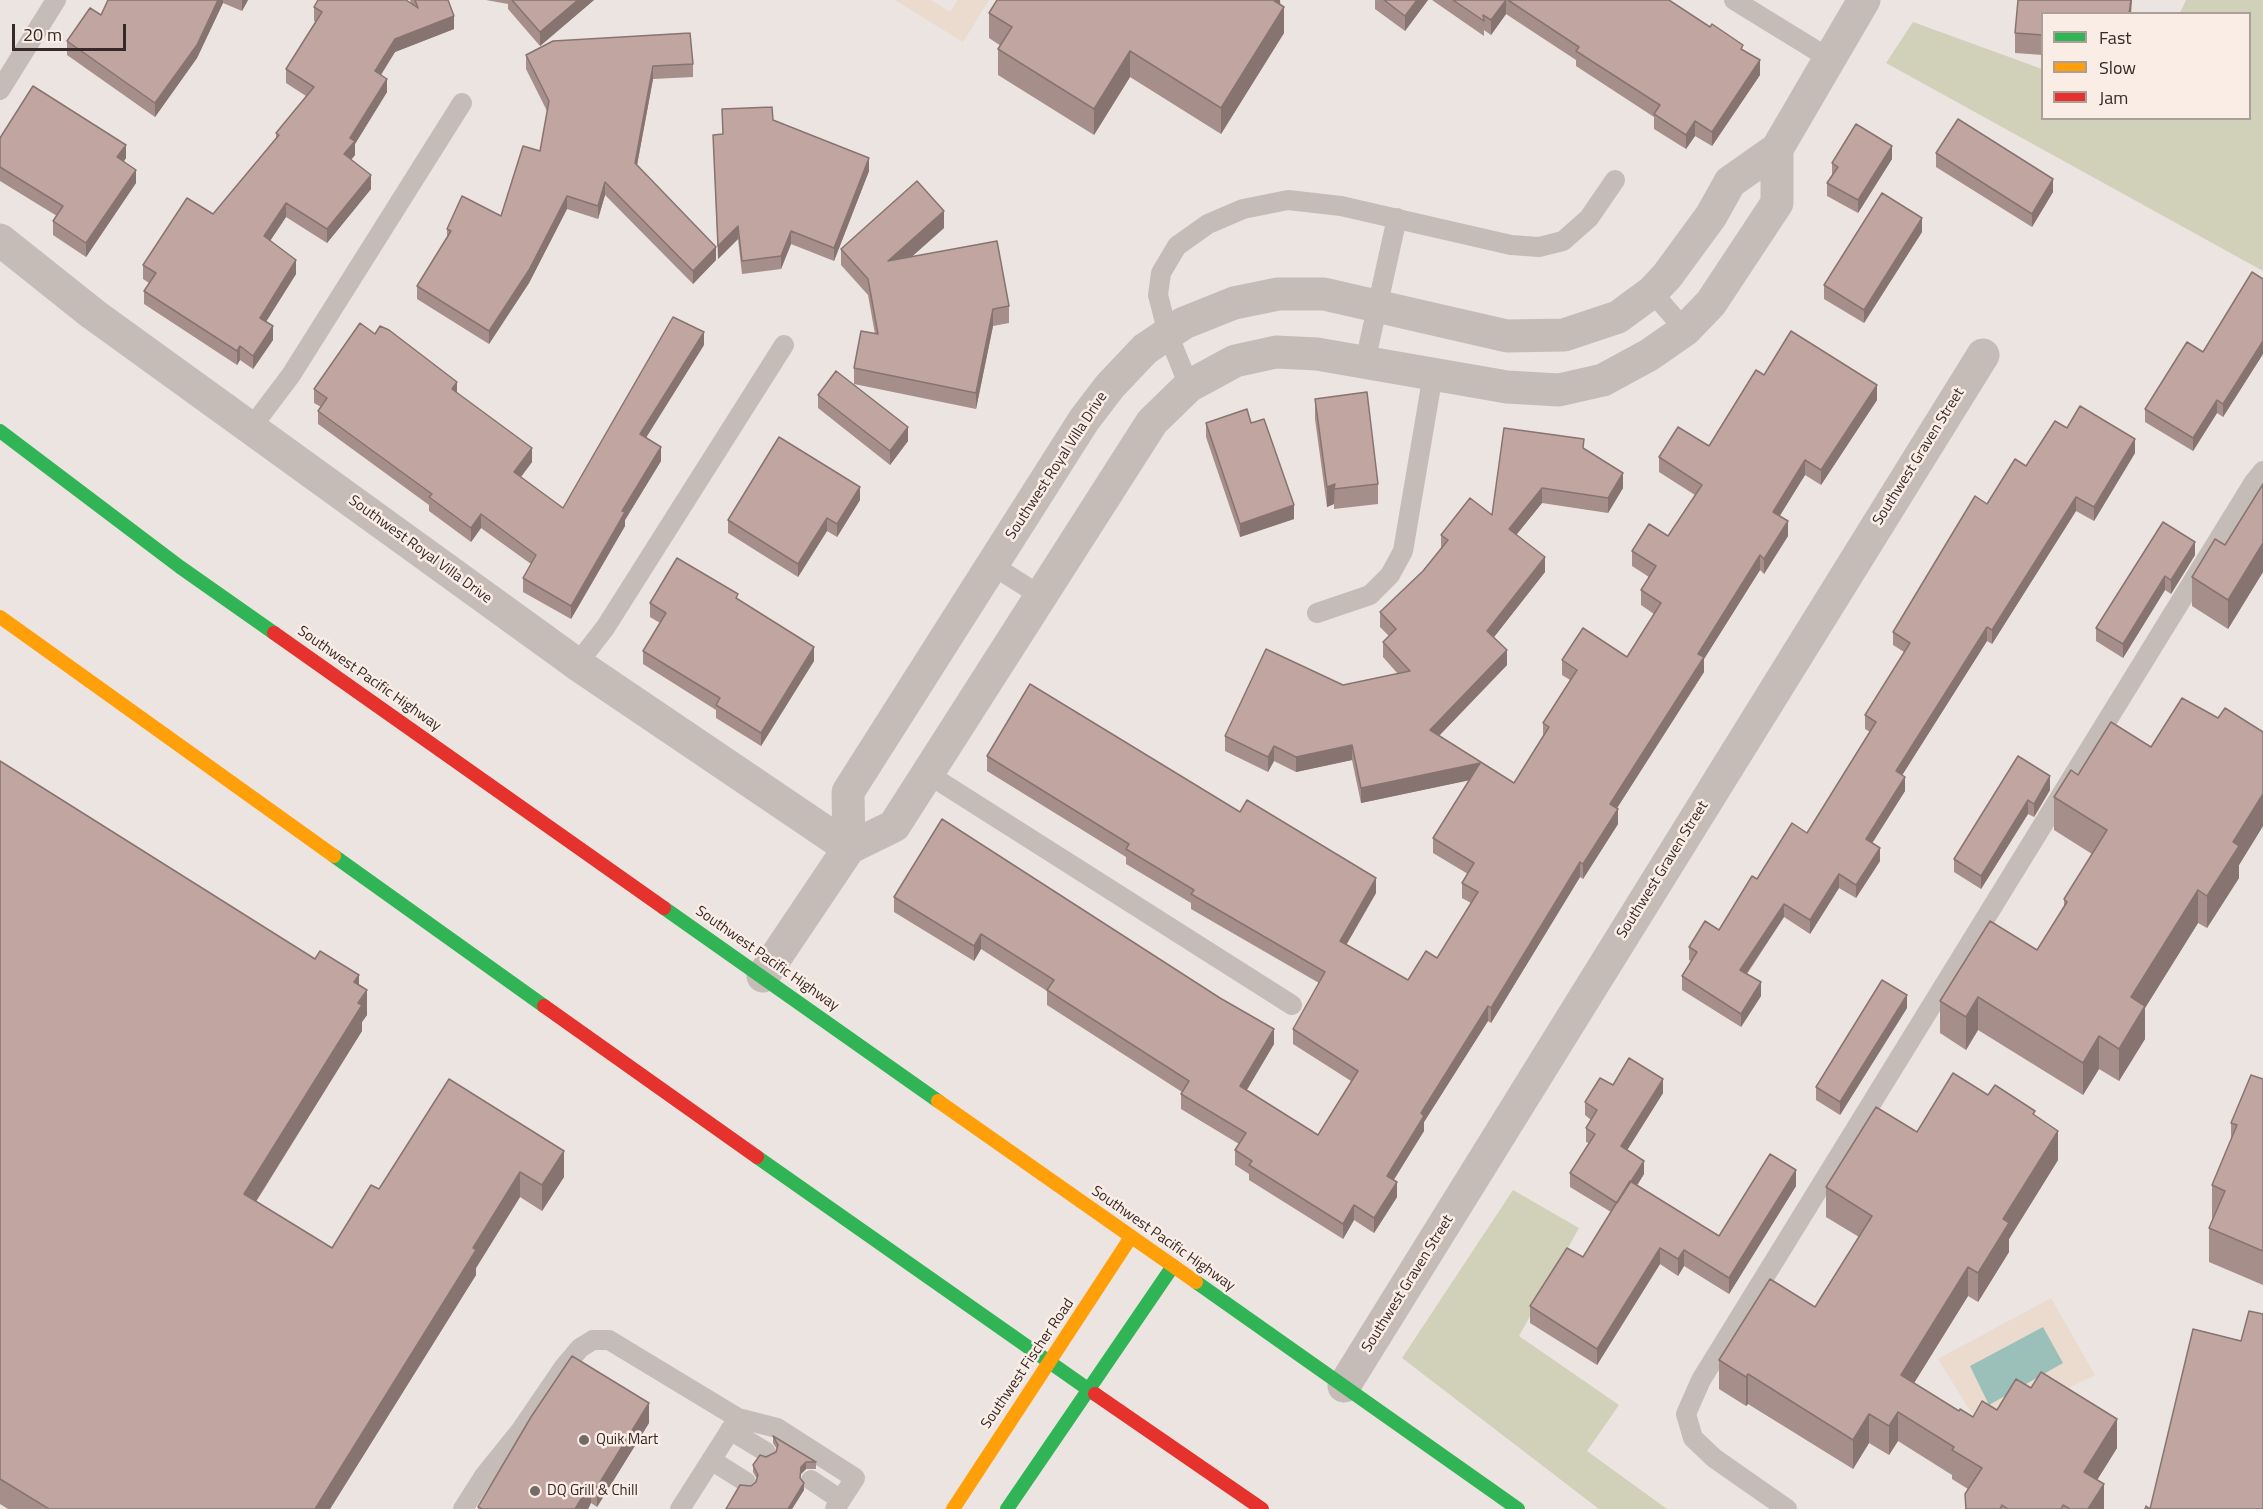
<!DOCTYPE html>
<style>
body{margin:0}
#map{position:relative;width:2263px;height:1509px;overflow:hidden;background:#ece4e0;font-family:"Titillium Web",sans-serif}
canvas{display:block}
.legend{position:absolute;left:2041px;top:12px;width:210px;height:108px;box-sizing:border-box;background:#faede6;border:2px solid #ac9f9a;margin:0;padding:8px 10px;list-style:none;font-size:18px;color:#362927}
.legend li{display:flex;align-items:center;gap:12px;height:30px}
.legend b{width:30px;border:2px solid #ac9f9a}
.scale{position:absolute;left:12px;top:24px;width:114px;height:27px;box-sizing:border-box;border:3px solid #362927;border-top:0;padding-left:8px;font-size:18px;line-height:21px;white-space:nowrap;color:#362927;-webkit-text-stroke:4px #faede6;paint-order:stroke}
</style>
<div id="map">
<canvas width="2263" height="1509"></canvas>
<ul class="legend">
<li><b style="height:8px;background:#30b455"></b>Fast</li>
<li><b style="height:8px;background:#ff9f0a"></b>Slow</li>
<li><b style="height:8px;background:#e5322d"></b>Jam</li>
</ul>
<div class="scale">20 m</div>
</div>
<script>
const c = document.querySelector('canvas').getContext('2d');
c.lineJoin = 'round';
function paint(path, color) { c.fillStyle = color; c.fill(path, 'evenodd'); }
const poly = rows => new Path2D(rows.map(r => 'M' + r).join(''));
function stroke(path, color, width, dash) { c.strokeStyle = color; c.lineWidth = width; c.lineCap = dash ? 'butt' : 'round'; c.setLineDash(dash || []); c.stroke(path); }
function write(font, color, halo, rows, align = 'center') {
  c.font = font + ' "Titillium Web",sans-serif'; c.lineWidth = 5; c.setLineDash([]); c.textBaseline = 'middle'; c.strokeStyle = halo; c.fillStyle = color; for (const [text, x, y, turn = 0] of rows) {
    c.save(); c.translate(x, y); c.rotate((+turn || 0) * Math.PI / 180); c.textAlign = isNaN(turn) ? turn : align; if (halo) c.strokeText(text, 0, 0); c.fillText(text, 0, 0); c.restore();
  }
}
paint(poly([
 [2186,0,2263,0,2263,271,1886,63,1913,22,2042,69,2042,118,2250,118,2250,14,2180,13],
 [1513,1190,1579,1228,1519,1336,1619,1405,1587,1451,1667,1509,1599,1509,1402,1358]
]), '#d1d1b9');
paint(poly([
 [895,0,931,0,950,12,958,0,989,0,963,42],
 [2051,1298,2095,1375,1982,1430,1938,1359]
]), '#ebdace');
paint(poly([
 [2043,1327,2063,1363,1989,1405,1970,1366]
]), '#9bc0ba');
stroke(poly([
 [1734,0,1830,59],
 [0,90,56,0],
 [1652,292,1685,330],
 [1365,362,1397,218],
 [1189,386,1168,334,1158,295,1161,273,1177,246,1208,224,1243,209,1288,200,1341,206,1511,245,1539,247,1563,241,1589,218,1615,180],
 [251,428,291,375,462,103],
 [992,565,1041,596],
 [1317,613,1370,595,1390,575,1403,551,1433,374],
 [577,664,605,628,784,345],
 [928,774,1292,1005],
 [730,1430,766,1452],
 [711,1460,746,1482],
 [811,1480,841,1500],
 [463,1509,484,1476,521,1430,564,1367,580,1348,593,1340,609,1340,738,1418,777,1428,855,1478,835,1509],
 [680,1509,738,1418],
 [1787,1509,1714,1458,1693,1438,1686,1414,1701,1380,2254,482,2263,471]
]), '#c5bcb8', 20);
stroke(poly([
 [0,240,93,314,577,664,849,848],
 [849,848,848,792,1084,420,1110,386,1145,349,1184,323,1234,303,1278,294,1324,294,1507,336,1564,335,1618,317,1652,292,1667,276,1711,216,1730,182,1777,149,1864,0],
 [763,976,849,848,894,826,1152,422,1189,386,1235,361,1276,352,1317,354,1507,387,1559,390,1603,380,1649,355,1685,330,1711,303,1777,203,1777,149],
 [1344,1386,1983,355]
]), '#c5bcb8', 33);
stroke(poly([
 [0,431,180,567,274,633],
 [334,856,544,1006],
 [664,908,938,1101],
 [757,1157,1095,1394],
 [1196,1282,1518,1509],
 [1007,1509,1173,1266]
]), '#30b455', 14);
stroke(poly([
 [0,617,334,856],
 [938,1101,1196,1282],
 [953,1509,1131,1237]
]), '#ff9f0a', 14);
stroke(poly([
 [274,633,664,908],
 [544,1006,757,1157],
 [1095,1394,1262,1509]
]), '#e5322d', 14);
paint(poly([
 [108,0,248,0,242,11,223,3,197,58,155,117,67,55,67,41,101,15],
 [410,0,448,0,454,29,395,52,381,75,387,92,355,144,355,155,351,160,371,189,327,243,286,217,270,241,296,274,266,322,273,340,253,369,240,360,237,365,144,304,144,291,149,283,143,279,143,265,213,214,276,138,276,133,306,96,286,83,286,69,316,22,314,21,314,7,411,3],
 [486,0,594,0,540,46,508,9,508,4],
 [1280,0,1284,33,1221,134,1130,77,1094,135,998,75,998,49,1001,46,989,38,989,13],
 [1375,0,1428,0,1405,31,1375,9],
 [1432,0,1669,0,1743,50,1760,75,1712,146,1695,136,1686,149,1654,129,1654,117,1576,66,1576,60,1506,14,1491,35,1484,30,1484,36],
 [2043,14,2043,55,2015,53,2015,33],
 [526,55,693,64,693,77,653,79,637,165,716,260,693,284,605,195,598,219,567,209,529,283,489,344,417,299,417,286,447,238,447,229,501,216,540,151,547,111,526,69],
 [722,109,773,120,869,171,834,261,791,244,781,269,742,274,738,239,718,259,713,135,723,134],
 [0,138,126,158,124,161,136,183,86,257,53,235,53,221,57,216,0,181],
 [1936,153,2053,192,2032,227,1936,167],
 [1892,159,1858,213,1827,196,1827,183,1832,176,1832,163],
 [944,228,911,257,1009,306,1009,323,993,326,976,409,854,384,854,368,875,334,868,295,841,265,841,249],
 [1922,232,1864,323,1824,299,1824,285],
 [2263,279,2263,354,2223,417,2217,413,2193,451,2145,422,2145,409,2203,352],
 [704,345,646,438,661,461,625,520,625,526,571,619,523,592,523,578,531,564,481,528,471,542,429,511,429,505,318,424,318,411,321,407,314,403,314,389,457,393,532,462,521,477,563,508],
 [1764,375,1877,400,1821,485,1805,475,1779,516,1788,536,1764,574,1760,570,1704,659,1704,672,1617,808,1618,824,1583,879,1580,877,1491,1023,1488,1021,1424,1122,1424,1131,1393,1180,1397,1197,1374,1233,1354,1220,1343,1239,1249,1180,1249,1174,1235,1165,1235,1150,1239,1144,1181,1109,1181,1094,1182,1092,1047,1005,1047,991,981,949,974,961,894,912,894,897,1274,1044,1247,1090,1318,1135,1351,1081,1293,1044,1293,1029,1319,983,1191,909,1191,903,1126,864,1126,857,987,771,987,756,1240,812,1376,893,1346,944,1408,980,1437,958,1471,903,1462,898,1462,883,1468,874,1433,853,1433,838,1469,780,1361,803,1352,760,1296,772,1274,761,1268,772,1225,751,1225,736,1343,685,1398,674,1383,657,1383,642,1389,636,1380,627,1380,612,1423,571,1441,548,1441,535,1492,515,1584,449,1623,488,1608,513,1542,503,1516,535,1545,572,1494,637,1507,665,1439,736,1514,783,1543,736,1543,723,1570,680,1562,675,1562,660,1627,657,1654,614,1641,605,1641,590,1649,577,1632,566,1632,551,1668,536,1695,495,1659,472,1659,457,1709,446],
 [818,395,908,441,890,465,818,408],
 [1315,399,1378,484,1378,504,1334,509,1334,504,1327,507,1315,419],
 [1206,423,1251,423,1294,519,1240,537,1206,437],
 [2067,428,2135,453,2094,521,2076,511,1992,644,1987,641,1902,775,1905,791,1872,843,1880,861,1856,898,1839,888,1810,934,1784,917,1747,974,1761,996,1741,1027,1682,990,1682,976,1691,961,1689,960,1689,947,1719,930,1757,879,1807,833,1870,732,1865,729,1865,715,1904,652,1893,645,1893,632,1987,504],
 [2263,484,2263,572,2228,629,2192,606,2192,577,2225,545],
 [860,500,837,537,827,531,798,577,728,533,728,520],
 [2163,522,2195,555,2171,594,2165,590,2123,658,2096,641,2096,628],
 [738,600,814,661,761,746,716,718,716,710,643,664,643,651,660,623,650,617,650,603],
 [2218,718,2263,732,2263,826,2239,865,2239,878,2207,928,2198,923,2145,1008,2145,1039,2119,1081,2099,1069,2083,1095,1978,1030,1966,1050,1940,1033,1940,1001,2037,950,2064,908,2064,899,2092,854,2054,830,2054,797,2078,775,2151,747],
 [2018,756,2050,790,2034,817,2028,814,1981,889,1954,872,1954,859],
 [0,761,315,959,359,985,367,1015,362,1022,362,1031,256,1202,332,1248,379,1189,449,1079,564,1177,542,1211,520,1197,476,1268,476,1275,330,1509,8,1509,0,1504],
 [1907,1008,1840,1115,1816,1100,1816,1087],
 [2263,1079,2263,1285,2209,1262,2209,1228,2213,1219,2212,1219,2212,1185,2231,1140,2231,1123],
 [1613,1085,1663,1093,1627,1150,1644,1174,1637,1185,1719,1236,1796,1186,1729,1294,1684,1266,1678,1276,1660,1264,1597,1365,1530,1323,1530,1306,1583,1257,1611,1212,1570,1187,1570,1173,1589,1143,1586,1142,1586,1128,1591,1120,1585,1115,1585,1102],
 [1988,1095,2035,1116,2058,1160,2009,1239,2009,1252,1978,1302,1968,1296,1914,1383,1959,1411,1973,1417,1997,1410,2117,1448,2097,1480,2104,1509,1965,1509,1968,1489,1952,1479,1952,1475,1898,1441,1889,1455,1869,1443,1853,1469,1748,1404,1746,1406,1719,1389,1719,1360,1815,1307,1859,1237,1826,1217,1826,1187,1917,1132],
 [649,1423,597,1507,591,1503,588,1509,478,1509,478,1507],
 [773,1436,816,1462,816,1469,806,1469,801,1474,800,1478,804,1490,792,1509,726,1509,756,1482,757,1479,753,1472,753,1465,776,1452,777,1449,773,1443]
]), '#a68e8a');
paint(poly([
 [218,0,223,0,223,3,197,58,155,117,155,103],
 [242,0,248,0,242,11],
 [578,0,594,0,540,46,540,32],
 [1272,0,1280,0,1280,13,1284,7,1284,33,1221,134,1221,108],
 [1417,0,1428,0,1405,31,1405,16],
 [1506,0,1506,14,1491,35,1491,20],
 [2131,0,2132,0,2131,14,2129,14],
 [454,16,454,29,395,52,375,84,375,71,395,39],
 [1130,51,1130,77,1094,135,1094,109],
 [1760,60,1760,75,1712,146,1712,132],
 [653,66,653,79,635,176,635,163],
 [387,79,387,92,355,144,355,155,344,168,344,154,350,138],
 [1695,121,1695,136,1686,149,1686,135],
 [126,145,126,158,117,171,117,157],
 [1892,146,1892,159,1858,213,1858,200],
 [869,158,869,171,834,261,834,248],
 [136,170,136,183,86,257,86,243],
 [371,175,371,189,327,243,327,229],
 [2053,179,2053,192,2032,227,2032,214],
 [605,182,605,195,598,219,598,206],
 [567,196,567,209,529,283,489,344,489,331],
 [286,203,286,217,264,250,264,236],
 [944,211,944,228,888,278,888,261],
 [1922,218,1922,232,1864,323,1864,310],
 [738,226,738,239,718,259,718,246],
 [791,231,791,244,781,269,781,256],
 [716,247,716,260,693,284,693,271],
 [296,260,296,274,260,331,260,318],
 [993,309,993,326,976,409,976,393],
 [273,326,273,340,253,369,253,356],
 [704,332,704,345,640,447,640,434],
 [2263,341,2263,354,2223,417,2223,404],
 [240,346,240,360,237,365,237,351],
 [457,382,457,396,452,389],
 [1877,385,1877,400,1821,485,1821,470],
 [2217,400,2217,413,2193,451,2193,438],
 [908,427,908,441,890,465,890,451],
 [2135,439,2135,453,2094,521,2094,507],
 [661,447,661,461,625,520,625,526,571,619,571,606,622,511],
 [532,448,532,462,514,486,514,472],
 [1805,460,1805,475,1773,527,1773,512],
 [1623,473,1623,488,1608,513,1608,498],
 [1335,484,1334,504,1327,507,1327,487],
 [860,487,860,500,837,537,837,524],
 [1542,488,1542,503,1509,544,1509,529],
 [2076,497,2076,511,1992,644,1992,630],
 [1294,505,1294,519,1240,537,1240,524],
 [481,514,481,528,471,542,471,528],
 [827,518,827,531,798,577,798,564],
 [1788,521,1788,536,1764,574,1764,559],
 [2195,542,2195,555,2171,594,2171,580],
 [2263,543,2263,572,2228,629,2228,600],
 [1760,555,1760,570,1704,659,1704,672,1610,819,1610,804,1698,654],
 [1545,557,1545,572,1487,646,1487,631],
 [2165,576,2165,590,2123,658,2123,644],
 [1987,627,1987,641,1896,785,1896,771],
 [814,647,814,661,761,746,761,733],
 [1507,650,1507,665,1430,745,1430,730],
 [1352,745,1352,760,1296,772,1296,757],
 [1274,746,1274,761,1268,772,1268,757],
 [1480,763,1480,778,1361,803,1361,788],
 [2050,776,2050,790,2034,817,2034,804],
 [1905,777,1905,791,1866,853,1866,839],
 [2263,794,2263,826,2239,865,2239,878,2207,928,2207,896,2233,842],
 [2028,800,2028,814,1981,889,1981,876],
 [1618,809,1618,824,1583,879,1583,864],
 [1880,848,1880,861,1856,898,1856,885],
 [1580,862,1580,877,1491,1023,1491,1008],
 [1839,874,1839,888,1810,934,1810,920],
 [1376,878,1376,893,1340,956,1340,941],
 [2198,890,2198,923,2145,1008,2145,1039,2119,1081,2119,1049,2131,997],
 [1784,904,1784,917,1740,983,1740,970],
 [981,934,981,949,974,961,974,946],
 [359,975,359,1001,354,982],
 [1761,982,1761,996,1741,1027,1741,1014],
 [367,990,367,1015,362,1022,362,1031,244,1220,244,1194],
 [1907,995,1907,1008,1840,1115,1840,1102],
 [1978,997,1978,1030,1966,1050,1966,1017],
 [1488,1006,1488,1021,1424,1122,1424,1131,1387,1191,1387,1176,1421,1113],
 [1274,1029,1274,1044,1240,1101,1240,1086],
 [2099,1036,2099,1069,2083,1095,2083,1063],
 [1663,1079,1663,1093,1621,1160,1621,1146],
 [2058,1131,2058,1160,2009,1239,2009,1252,1978,1302,1978,1273,2003,1219],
 [564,1151,564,1177,542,1211,542,1185],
 [1644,1161,1644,1174,1618,1217,1618,1203],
 [1796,1170,1796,1186,1729,1294,1729,1278],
 [520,1172,520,1197,476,1268,476,1275,330,1509,315,1509,473,1248],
 [1397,1182,1397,1197,1374,1233,1374,1218],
 [1354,1205,1354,1220,1343,1239,1343,1224],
 [1660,1248,1660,1264,1597,1365,1597,1349],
 [1684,1250,1684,1266,1678,1276,1678,1259],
 [1968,1267,1968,1296,1901,1404,1901,1375],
 [1748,1374,1748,1404,1746,1406,1746,1377],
 [649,1403,649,1423,597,1507,597,1487],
 [1898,1412,1898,1441,1889,1455,1889,1426],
 [1869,1414,1869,1443,1853,1469,1853,1440],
 [2117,1419,2117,1448,2084,1501,2084,1472],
 [806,1462,806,1469,801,1474,801,1467],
 [591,1483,591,1503,588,1509,575,1509],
 [804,1483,804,1490,792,1509,788,1509],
 [2104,1484,2104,1509,2088,1509]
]), '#877471');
const building = poly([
 [108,0,218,0,197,45,155,103,67,41,90,8,101,15,108,0],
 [318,0,406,0,418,8,415,0,448,0,454,16,395,39,375,71,387,79,350,138,355,141,344,154,371,175,327,229,286,203,264,236,296,260,260,318,273,326,253,356,240,346,237,351,144,291,156,273,143,265,187,198,213,214,279,135,276,133,314,87,286,69,322,12,314,7,318,0],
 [512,0,578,0,540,32,512,0],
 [997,0,1273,0,1284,7,1221,108,1130,51,1094,109,998,49,1012,27,989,13,997,0],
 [1384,0,1417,0,1405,16,1384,0],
 [1453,0,1506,0,1491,20,1483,15,1484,21,1453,0],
 [1508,0,1669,0,1710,27,1712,24,1743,45,1741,49,1760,60,1712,132,1695,121,1686,135,1654,114,1660,105,1576,51,1579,47,1508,0],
 [2018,0,2131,0,2129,14,2043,14,2043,35,2015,33,2018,0],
 [690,33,693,64,653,66,635,163,716,247,693,271,605,182,598,206,567,196,529,270,489,331,417,286,451,231,447,229,462,196,501,216,523,146,540,151,549,101,526,55,553,41,690,33],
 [33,86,126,145,117,157,136,170,86,243,53,221,63,206,0,167,0,138,33,86],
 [772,107,773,120,869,158,834,248,791,231,781,256,742,261,738,226,718,246,713,135,723,134,722,109,772,107],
 [1958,119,2053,179,2032,214,1936,153,1958,119],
 [1856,124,1892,146,1858,200,1827,183,1838,167,1832,163,1856,124],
 [917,181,944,211,888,261,997,241,1009,306,993,309,976,393,854,368,861,331,878,334,868,279,841,249,917,181],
 [1882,193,1922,218,1864,310,1824,285,1882,193],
 [2252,272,2263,279,2263,341,2223,404,2217,400,2193,438,2145,409,2187,342,2203,352,2252,272],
 [673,317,704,332,640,434,661,447,622,511,625,512,571,606,523,578,536,555,481,514,471,528,429,497,432,494,318,411,327,398,314,389,360,323,375,334,380,326,389,330,457,382,452,389,532,448,514,472,563,508,673,317],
 [1791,331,1877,385,1821,470,1805,460,1773,512,1788,521,1764,559,1760,555,1698,654,1704,657,1610,804,1618,809,1583,864,1580,862,1491,1008,1488,1006,1421,1113,1424,1116,1387,1176,1397,1182,1374,1218,1354,1205,1343,1224,1249,1165,1252,1161,1235,1150,1246,1133,1181,1094,1189,1081,1047,990,1054,980,981,934,974,946,894,897,942,819,1220,998,1274,1029,1240,1086,1318,1135,1358,1071,1293,1029,1325,972,1191,894,1194,890,1126,849,1129,844,987,756,1030,684,1240,812,1247,800,1376,878,1340,941,1408,980,1426,951,1437,958,1478,892,1462,883,1474,863,1433,838,1480,763,1361,788,1352,745,1296,757,1274,746,1268,757,1225,736,1266,649,1343,685,1410,671,1383,642,1396,629,1380,612,1423,571,1448,540,1441,535,1470,498,1492,515,1504,428,1584,439,1583,448,1623,473,1608,498,1542,488,1509,529,1545,557,1487,631,1507,650,1430,730,1514,783,1549,727,1543,723,1577,670,1562,660,1583,628,1627,657,1661,603,1641,590,1656,566,1632,551,1649,524,1668,536,1702,485,1659,457,1678,427,1709,446,1756,370,1764,375,1791,331],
 [836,371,908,427,890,451,818,395,836,371],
 [1367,392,1378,484,1334,489,1335,484,1327,487,1315,399,1367,392],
 [2080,406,2135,439,2094,507,2076,497,1992,630,1987,627,1896,771,1905,777,1866,839,1880,848,1856,885,1839,874,1810,920,1784,904,1740,970,1761,982,1741,1014,1682,976,1697,952,1689,947,1705,921,1719,930,1752,876,1757,879,1792,823,1807,833,1876,722,1865,715,1910,643,1893,632,1975,496,1987,504,2015,459,2026,466,2055,421,2067,428,2080,406],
 [1247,409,1251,423,1264,419,1294,505,1240,524,1206,423,1247,409],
 [779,437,860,487,837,524,827,518,798,564,728,520,779,437],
 [2263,484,2263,543,2228,600,2192,577,2215,539,2225,545,2263,484],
 [2163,522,2195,542,2171,580,2165,576,2123,644,2096,628,2163,522],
 [677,558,738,594,736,598,814,647,761,733,716,705,720,698,643,651,666,613,650,603,677,558],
 [2182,698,2218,718,2225,708,2263,732,2263,794,2233,842,2239,846,2207,896,2198,890,2131,997,2145,1006,2119,1049,2099,1036,2083,1063,1978,997,1966,1017,1940,1001,1990,921,2037,950,2067,902,2064,899,2107,830,2054,797,2071,770,2078,775,2111,722,2151,747,2182,698],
 [2018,756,2050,776,2034,804,2028,800,1981,876,1954,859,2018,756],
 [0,761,315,959,320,951,359,975,354,982,367,990,358,1003,362,1005,244,1194,332,1248,371,1185,379,1189,449,1079,564,1151,542,1185,520,1172,473,1248,476,1250,315,1509,49,1509,0,1479,0,761],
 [1882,980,1907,995,1840,1102,1816,1087,1882,980],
 [1629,1058,1663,1079,1621,1146,1644,1161,1617,1203,1570,1173,1595,1134,1586,1128,1597,1110,1585,1102,1600,1078,1613,1085,1629,1058],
 [1953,1073,1988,1095,1995,1085,2035,1111,2033,1114,2058,1131,2003,1219,2009,1223,1978,1273,1968,1267,1901,1375,1959,1411,1960,1409,1973,1417,1982,1401,1997,1410,2016,1379,2031,1388,2041,1372,2117,1419,2084,1472,2104,1484,2088,1509,2070,1509,2063,1505,2061,1509,2008,1509,2002,1505,2000,1509,1966,1509,1965,1494,1982,1468,1952,1450,1954,1447,1898,1412,1889,1426,1869,1414,1853,1440,1748,1374,1746,1377,1719,1360,1770,1279,1815,1307,1872,1216,1826,1187,1876,1107,1917,1132,1953,1073],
 [2251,1075,2263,1079,2263,1251,2209,1228,2225,1191,2212,1185,2237,1125,2231,1123,2251,1075],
 [1770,1154,1796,1170,1729,1278,1684,1250,1678,1259,1660,1248,1597,1349,1530,1306,1567,1248,1583,1257,1630,1181,1719,1236,1770,1154],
 [2249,1311,2263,1314,2263,1509,2145,1509,2146,1506,2150,1509,2193,1329,2241,1341,2249,1311],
 [572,1356,649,1403,597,1487,591,1483,575,1509,482,1509,478,1507,531,1417,572,1356],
 [773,1436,816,1462,806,1462,801,1467,800,1478,804,1483,788,1509,726,1509,740,1485,751,1486,756,1482,758,1475,753,1465,760,1455,766,1457,776,1452,778,1445,773,1436]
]);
paint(building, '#c1a5a1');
stroke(building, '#877471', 1.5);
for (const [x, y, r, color] of [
 [584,1440,6,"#766a68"],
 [535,1491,6,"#766a68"]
]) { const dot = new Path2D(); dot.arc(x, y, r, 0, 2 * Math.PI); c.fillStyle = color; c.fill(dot); stroke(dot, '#faede6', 2); }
write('15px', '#362927', '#faede6', [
 ["Southwest Graven Street",1919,457,-58],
 ["Southwest Royal Villa Drive",1057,466,-57],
 ["Southwest Royal Villa Drive",420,550,36],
 ["Southwest Pacific Highway",369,679,35],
 ["Southwest Graven Street",1663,870,-58],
 ["Southwest Pacific Highway",767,959,35],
 ["Southwest Pacific Highway",1163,1239,35],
 ["Southwest Graven Street",1408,1284,-58],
 ["Southwest Fischer Road",1028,1364,-56]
]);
write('15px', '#362927', '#faede6', [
 ["Quik Mart",596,1440],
 ["DQ Grill & Chill",547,1491]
], 'left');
</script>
